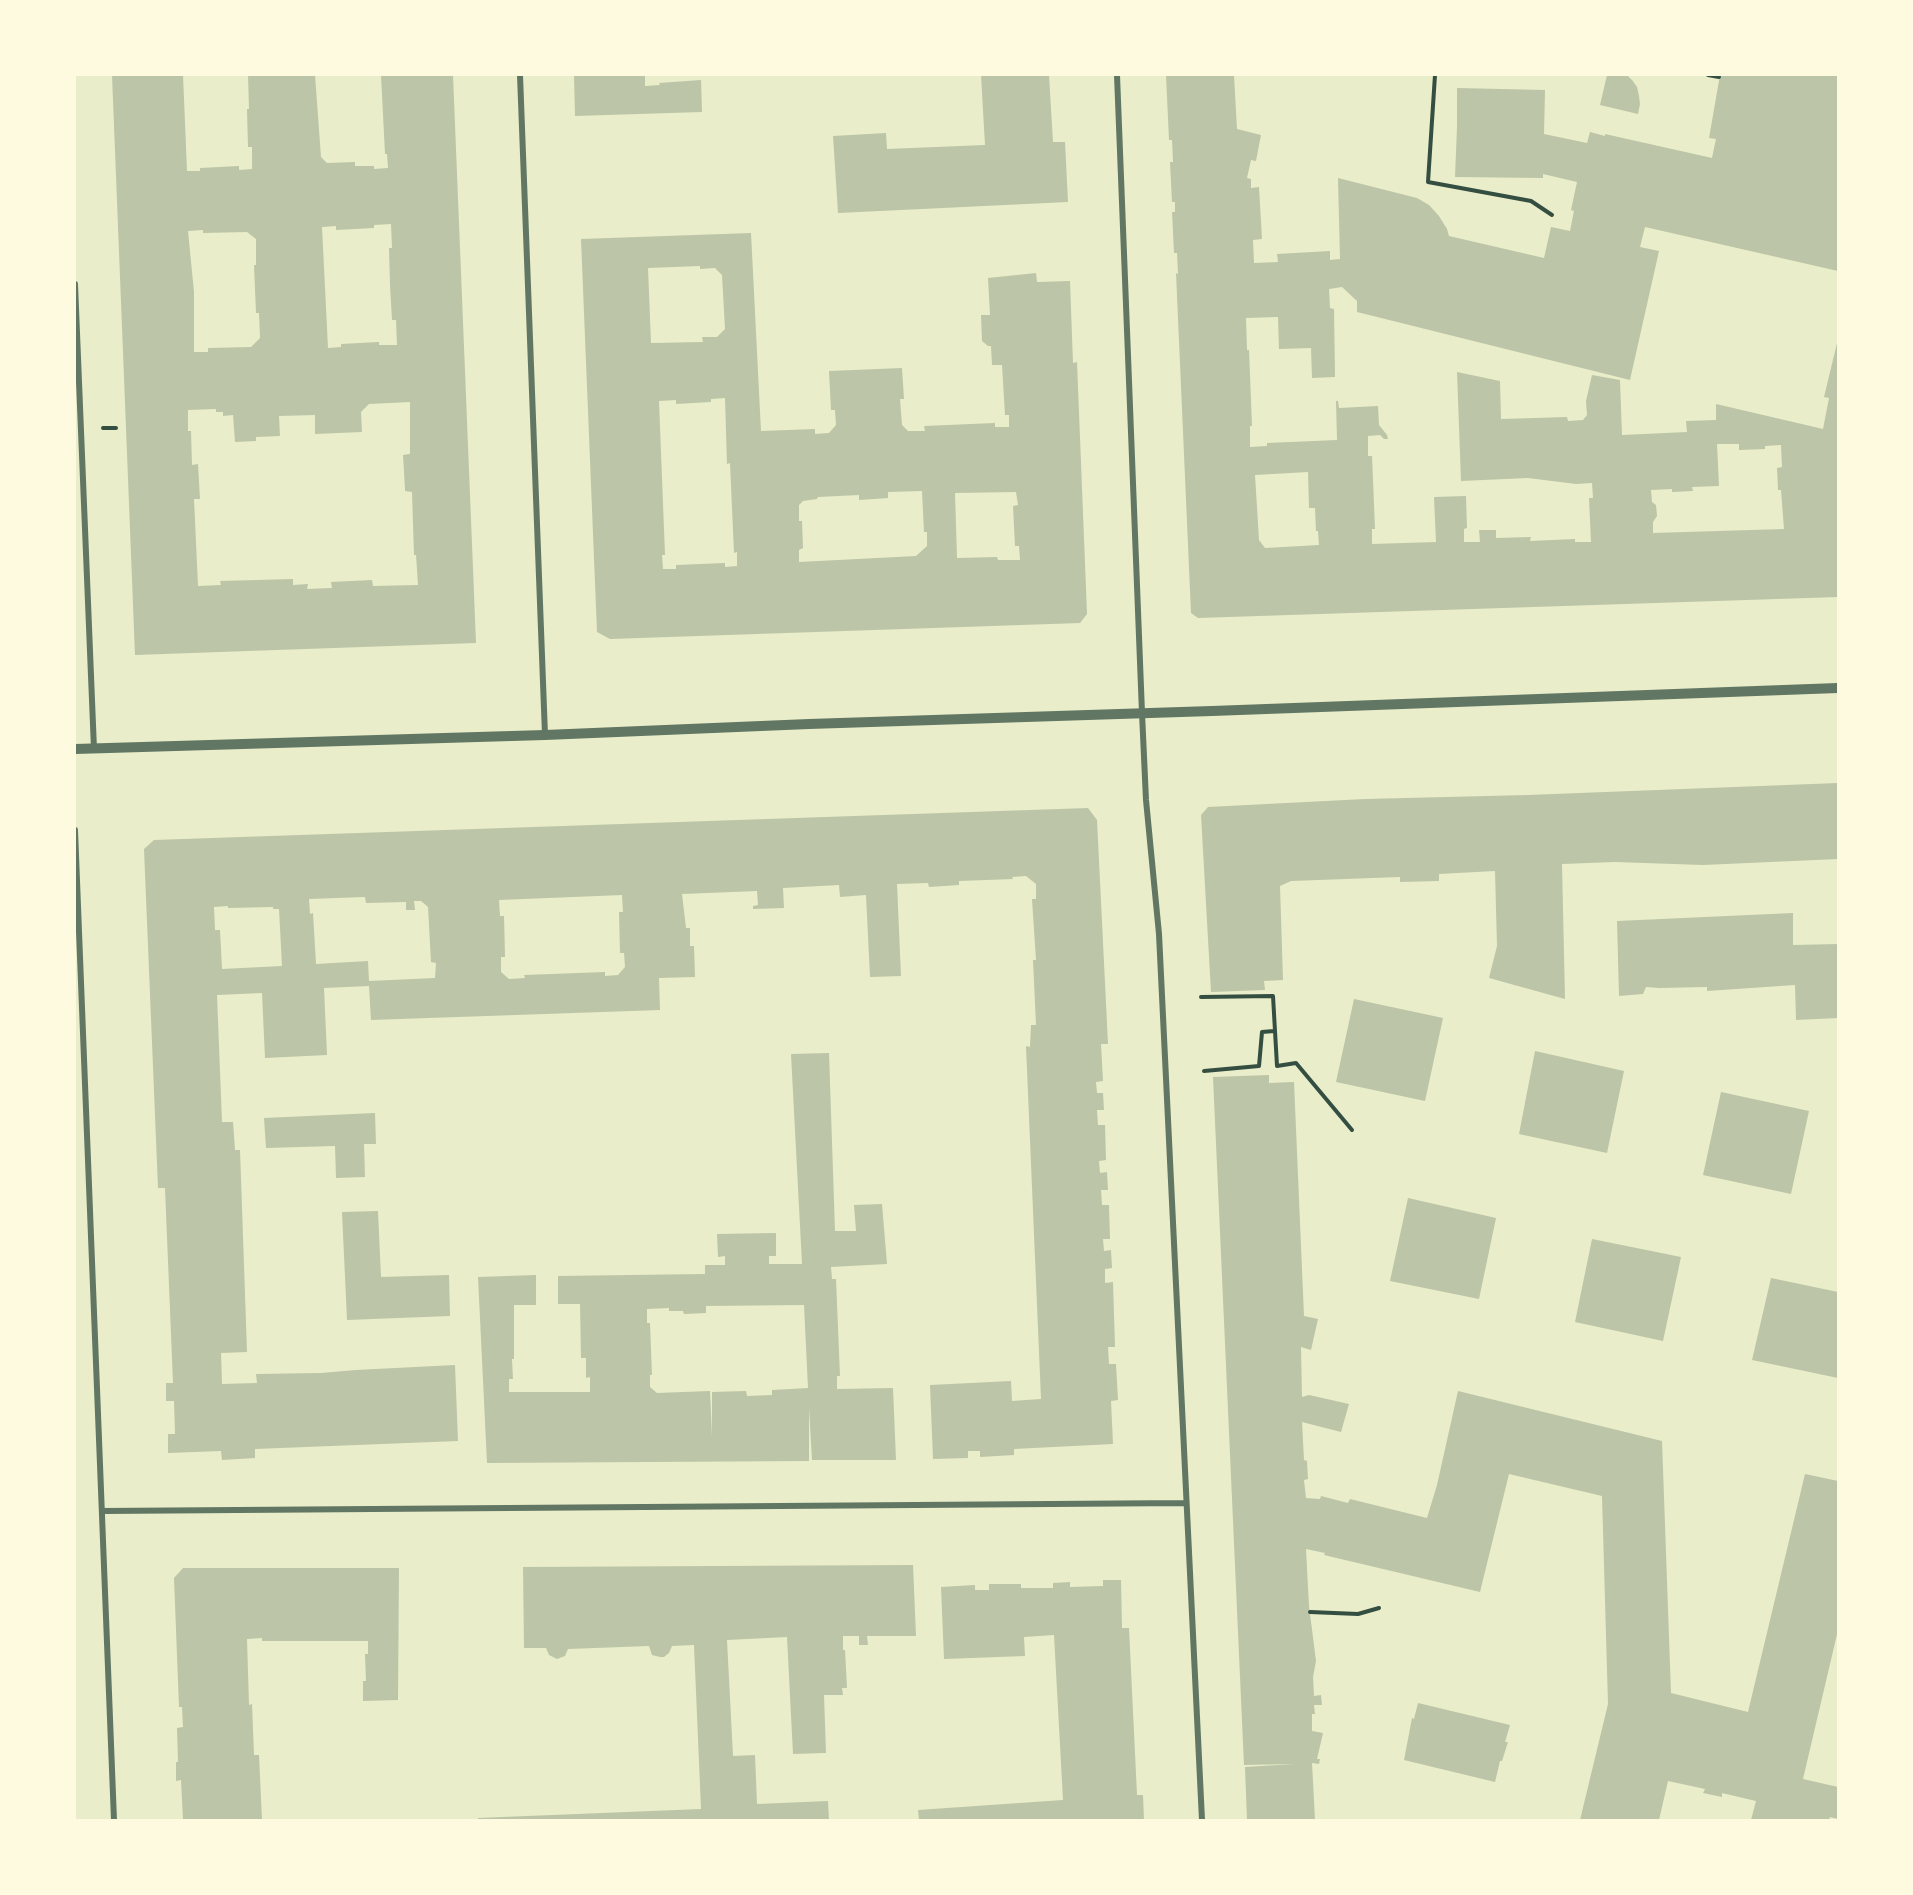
<!DOCTYPE html>
<style>
body{margin:0}
#map{position:relative;width:1913px;height:1895px;overflow:hidden;background:#e9edc9;font-family:Montserrat,sans-serif}
canvas{display:block}
.frame{position:absolute;inset:0;border:76px solid #fefae0;pointer-events:none}
</style>
<div id="map">
<canvas width="1913" height="1895"></canvas>
<div class="frame"></div>
</div>
<script>
const c = document.querySelector('canvas').getContext('2d');
c.lineJoin = 'round';
function paint(path, color) { c.fillStyle = color; c.fill(path, 'evenodd'); }
const poly = rows => new Path2D(rows.map(r => 'M' + r).join(''));
function stroke(path, color, width, dash) { c.strokeStyle = color; c.lineWidth = width; c.lineCap = dash ? 'butt' : 'round'; c.setLineDash(dash || []); c.stroke(path); }
paint(poly([
 [112,75,183,75,187,171,200,171,200,168,239,166,239,170,252,169,252,147,248,147,247,109,249,109,248,75,315,75,321,157,327,163,355,162,355,166,374,166,374,169,388,168,387,154,385,154,381,75,453,75,476,643,135,655],
 [391,224,392,248,389,248,390,285,392,320,396,320,397,345,379,345,379,342,341,344,341,347,328,348,322,227,336,226,336,230,374,228,374,225],
 [203,230,203,233,247,232,256,239,256,265,254,265,256,313,259,313,260,338,251,347,208,348,208,352,194,352,194,292,188,231],
 [410,402,410,454,403,455,405,489,405,491,412,492,414,555,416,555,418,585,373,586,372,580,331,582,332,588,307,589,308,584,293,585,293,579,220,581,221,585,198,586,194,499,200,499,198,464,192,465,191,431,188,431,188,410,216,409,216,412,223,412,223,416,233,415,235,442,256,441,256,437,280,436,279,416,315,415,315,434,362,432,361,412,369,404],
 [574,75,645,75,645,86,660,85,659,83,701,80,702,112,575,116],
 [981,75,1049,75,1053,142,1065,142,1068,202,838,213,833,136,886,133,887,149,985,145],
 [1166,75,1234,75,1237,129,1261,135,1256,161,1251,160,1247,178,1251,179,1251,188,1259,187,1262,239,1253,240,1254,263,1278,262,1277,254,1330,251,1330,260,1340,259,1338,178,1417,198,1429,205,1439,216,1447,229,1449,236,1544,258,1551,227,1570,231,1574,211,1571,210,1577,182,1543,174,1543,178,1455,177,1457,127,1457,88,1545,90,1544,134,1587,143,1590,132,1605,136,1605,134,1712,158,1716,139,1709,138,1720,75,1838,75,1838,271,1645,227,1640,247,1659,251,1630,380,1357,312,1357,301,1342,287,1329,289,1330,308,1334,309,1335,377,1312,378,1311,348,1279,349,1278,317,1246,318,1247,350,1249,350,1252,426,1250,426,1250,447,1267,446,1267,443,1337,440,1336,401,1338,401,1339,408,1378,406,1379,425,1387,435,1388,439,1384,439,1380,435,1368,436,1368,456,1372,456,1375,529,1372,529,1372,544,1436,542,1434,497,1466,496,1467,528,1464,529,1464,542,1480,542,1479,530,1496,530,1496,538,1531,537,1530,541,1575,539,1575,542,1591,542,1589,498,1593,498,1592,483,1576,484,1528,478,1461,481,1457,372,1500,381,1501,419,1567,417,1568,421,1583,420,1587,415,1586,401,1592,375,1620,380,1622,435,1687,432,1686,421,1716,420,1716,404,1823,429,1829,398,1824,397,1838,339,1838,597,1198,618,1191,613,1176,273,1178,274,1177,253,1174,253,1172,212,1175,212,1175,202,1172,202,1170,162,1173,162,1172,140,1169,140],
 [1717,444,1739,444,1739,450,1765,449,1765,446,1781,445,1782,467,1777,468,1778,490,1781,490,1784,529,1653,533,1653,522,1657,516,1656,505,1652,502,1651,490,1672,489,1672,492,1693,491,1692,487,1719,486],
 [1308,472,1309,508,1315,508,1316,531,1318,531,1319,545,1265,548,1259,540,1255,475],
 [1607,75,1627,75,1632,80,1637,87,1639,96,1640,104,1638,114,1600,105],
 [751,233,761,431,815,429,815,434,829,433,836,425,835,410,831,410,829,371,902,368,904,399,900,399,902,425,908,431,925,431,924,426,995,423,995,427,1009,427,1009,415,1005,415,1002,365,992,365,991,346,988,346,982,341,981,315,990,315,988,278,1036,273,1037,282,1070,281,1073,363,1077,362,1087,614,1080,623,610,639,597,632,581,239],
 [700,266,700,269,715,268,722,275,725,329,717,337,702,337,703,342,651,343,648,268],
 [725,398,727,464,730,463,734,553,737,552,737,566,725,567,725,563,676,565,676,569,663,569,662,555,665,555,659,401,676,400,676,404,711,402,711,399],
 [922,491,924,532,927,532,927,546,916,556,799,562,799,550,803,548,802,521,799,521,799,505,803,501,817,499,818,497,859,495,859,500,888,498,888,492],
 [1016,492,1018,505,1013,506,1015,546,1019,546,1020,560,998,560,997,557,957,558,955,493],
 [1838,783,1838,859,1703,865,1615,862,1562,864,1565,999,1489,978,1497,946,1495,871,1439,874,1439,881,1400,882,1400,877,1291,881,1280,886,1283,980,1264,981,1265,990,1211,992,1201,815,1208,807,1365,799,1528,795],
 [1088,808,1097,820,1108,1044,1101,1044,1103,1081,1096,1082,1097,1093,1103,1093,1104,1110,1097,1110,1098,1125,1105,1125,1106,1160,1099,1161,1100,1173,1107,1172,1108,1190,1101,1190,1102,1205,1109,1205,1110,1239,1103,1239,1104,1251,1111,1250,1112,1268,1105,1269,1105,1283,1113,1282,1115,1347,1108,1347,1109,1364,1116,1364,1118,1400,1111,1401,1113,1444,1014,1449,1014,1455,980,1457,980,1451,968,1451,968,1458,933,1459,930,1385,1011,1381,1012,1401,1041,1399,1026,1046,1030,1047,1031,1025,1036,1025,1033,960,1036,960,1032,899,1036,899,1036,884,1026,876,1012,877,1013,879,959,881,959,885,929,887,928,883,897,884,901,976,870,977,866,895,840,897,839,885,783,888,784,908,753,909,753,906,758,905,757,891,682,894,686,928,690,928,690,946,694,946,695,977,659,978,660,1010,371,1020,369,986,324,988,327,1055,265,1058,262,993,217,995,222,1122,233,1122,235,1150,240,1150,247,1352,221,1353,222,1384,257,1383,256,1374,321,1373,356,1370,455,1365,458,1441,255,1449,255,1458,222,1460,221,1451,168,1453,168,1434,175,1434,174,1401,166,1401,166,1383,173,1383,165,1188,158,1188,144,849,154,840],
 [622,895,623,912,619,912,620,953,624,953,625,967,618,975,605,976,605,972,524,975,525,978,509,979,501,972,501,957,505,957,504,916,500,916,499,900],
 [365,897,366,903,406,902,406,910,415,910,414,901,421,901,428,907,431,962,436,963,435,978,369,981,368,961,316,964,313,913,310,914,309,899],
 [228,906,228,908,273,907,273,909,279,909,282,966,222,969,220,930,215,930,214,907],
 [1793,913,1793,945,1838,944,1838,1018,1796,1020,1795,985,1707,991,1707,987,1659,988,1646,987,1643,994,1619,996,1617,921],
 [1354,999,1443,1018,1425,1101,1336,1082],
 [1535,1051,1624,1071,1607,1153,1519,1134],
 [829,1053,835,1231,856,1231,854,1205,882,1204,887,1264,831,1267,832,1279,836,1279,840,1376,837,1376,837,1389,893,1388,896,1460,812,1460,809,1407,809,1461,487,1463,478,1277,536,1275,536,1305,514,1305,514,1359,512,1359,513,1379,509,1379,509,1392,590,1392,590,1377,586,1378,586,1358,581,1358,580,1304,558,1304,558,1276,705,1274,705,1265,725,1265,725,1256,718,1257,717,1234,776,1233,776,1256,769,1256,769,1264,802,1264,791,1054],
 [804,1305,808,1388,772,1390,772,1395,747,1396,746,1391,712,1392,712,1437,710,1391,657,1393,650,1387,650,1375,652,1375,650,1323,647,1323,647,1309,669,1308,669,1311,683,1311,684,1314,706,1313,706,1306],
 [1269,1075,1269,1083,1294,1082,1304,1316,1318,1319,1311,1350,1301,1347,1302,1397,1309,1395,1349,1404,1341,1432,1302,1422,1304,1460,1307,1461,1308,1479,1304,1480,1306,1498,1320,1499,1321,1496,1348,1503,1350,1499,1427,1518,1437,1485,1458,1391,1662,1441,1671,1693,1748,1712,1805,1474,1838,1481,1838,1630,1803,1779,1838,1787,1838,1819,1830,1817,1829,1820,1751,1820,1756,1801,1722,1793,1722,1797,1703,1793,1705,1789,1668,1781,1659,1820,1580,1820,1608,1704,1602,1496,1509,1474,1480,1592,1324,1555,1325,1553,1306,1549,1309,1606,1316,1661,1313,1677,1314,1696,1321,1695,1322,1705,1314,1705,1315,1714,1312,1714,1312,1731,1323,1733,1317,1759,1320,1759,1319,1764,1312,1763,1315,1820,1247,1820,1245,1767,1294,1764,1244,1765,1213,1077],
 [1721,1092,1809,1111,1791,1194,1703,1175],
 [375,1113,376,1144,364,1144,365,1177,336,1178,335,1146,266,1148,264,1118],
 [1408,1198,1496,1218,1479,1299,1390,1281],
 [378,1211,381,1277,449,1275,450,1316,347,1320,342,1212],
 [1592,1239,1681,1257,1663,1341,1575,1322],
 [1771,1278,1838,1292,1838,1378,1752,1360],
 [913,1565,916,1636,867,1636,868,1645,859,1645,859,1636,843,1636,843,1650,845,1650,847,1688,842,1688,843,1695,824,1695,826,1753,793,1754,787,1637,727,1640,733,1756,755,1755,757,1804,828,1801,829,1820,478,1820,478,1818,701,1809,694,1645,672,1646,669,1653,664,1657,660,1657,652,1655,649,1646,568,1649,565,1656,557,1659,549,1655,546,1648,524,1648,523,1567],
 [183,1568,399,1568,398,1700,363,1701,363,1681,366,1681,365,1654,368,1654,368,1641,262,1641,262,1638,247,1639,249,1705,252,1704,254,1755,259,1755,262,1820,183,1820,181,1780,176,1781,176,1762,178,1762,177,1728,183,1727,182,1707,179,1707,174,1578],
 [1103,1580,1121,1580,1122,1628,1129,1628,1137,1795,1143,1795,1144,1820,919,1820,918,1810,1063,1800,1054,1635,1024,1637,1025,1656,944,1659,941,1587,975,1585,975,1590,989,1590,989,1584,1021,1584,1021,1588,1053,1588,1053,1583,1070,1582,1070,1587,1103,1586],
 [1418,1703,1510,1725,1505,1742,1508,1742,1502,1761,1500,1761,1495,1782,1404,1760,1412,1718,1414,1719]
]), '#bcc5a7');
stroke(poly([
 [1435,75,1428,182,1531,201,1552,215],
 [1708,75,1719,77],
 [103,428,116,428],
 [1201,997,1273,996,1277,1066,1296,1063,1352,1130],
 [1204,1071,1259,1066,1262,1032,1274,1031],
 [1310,1612,1358,1614,1379,1608]
]), '#344e41', 4);
stroke(poly([
 [520,75,545,735],
 [1117,75,1142,713,1146,800,1159,934,1202,1820],
 [75,284,94,749],
 [75,830,114,1820],
 [102,1511,1186,1503]
]), '#617663', 6);
stroke(poly([
 [75,749,545,735,809,724,1212,711,1838,688]
]), '#617663', 10);
</script>
